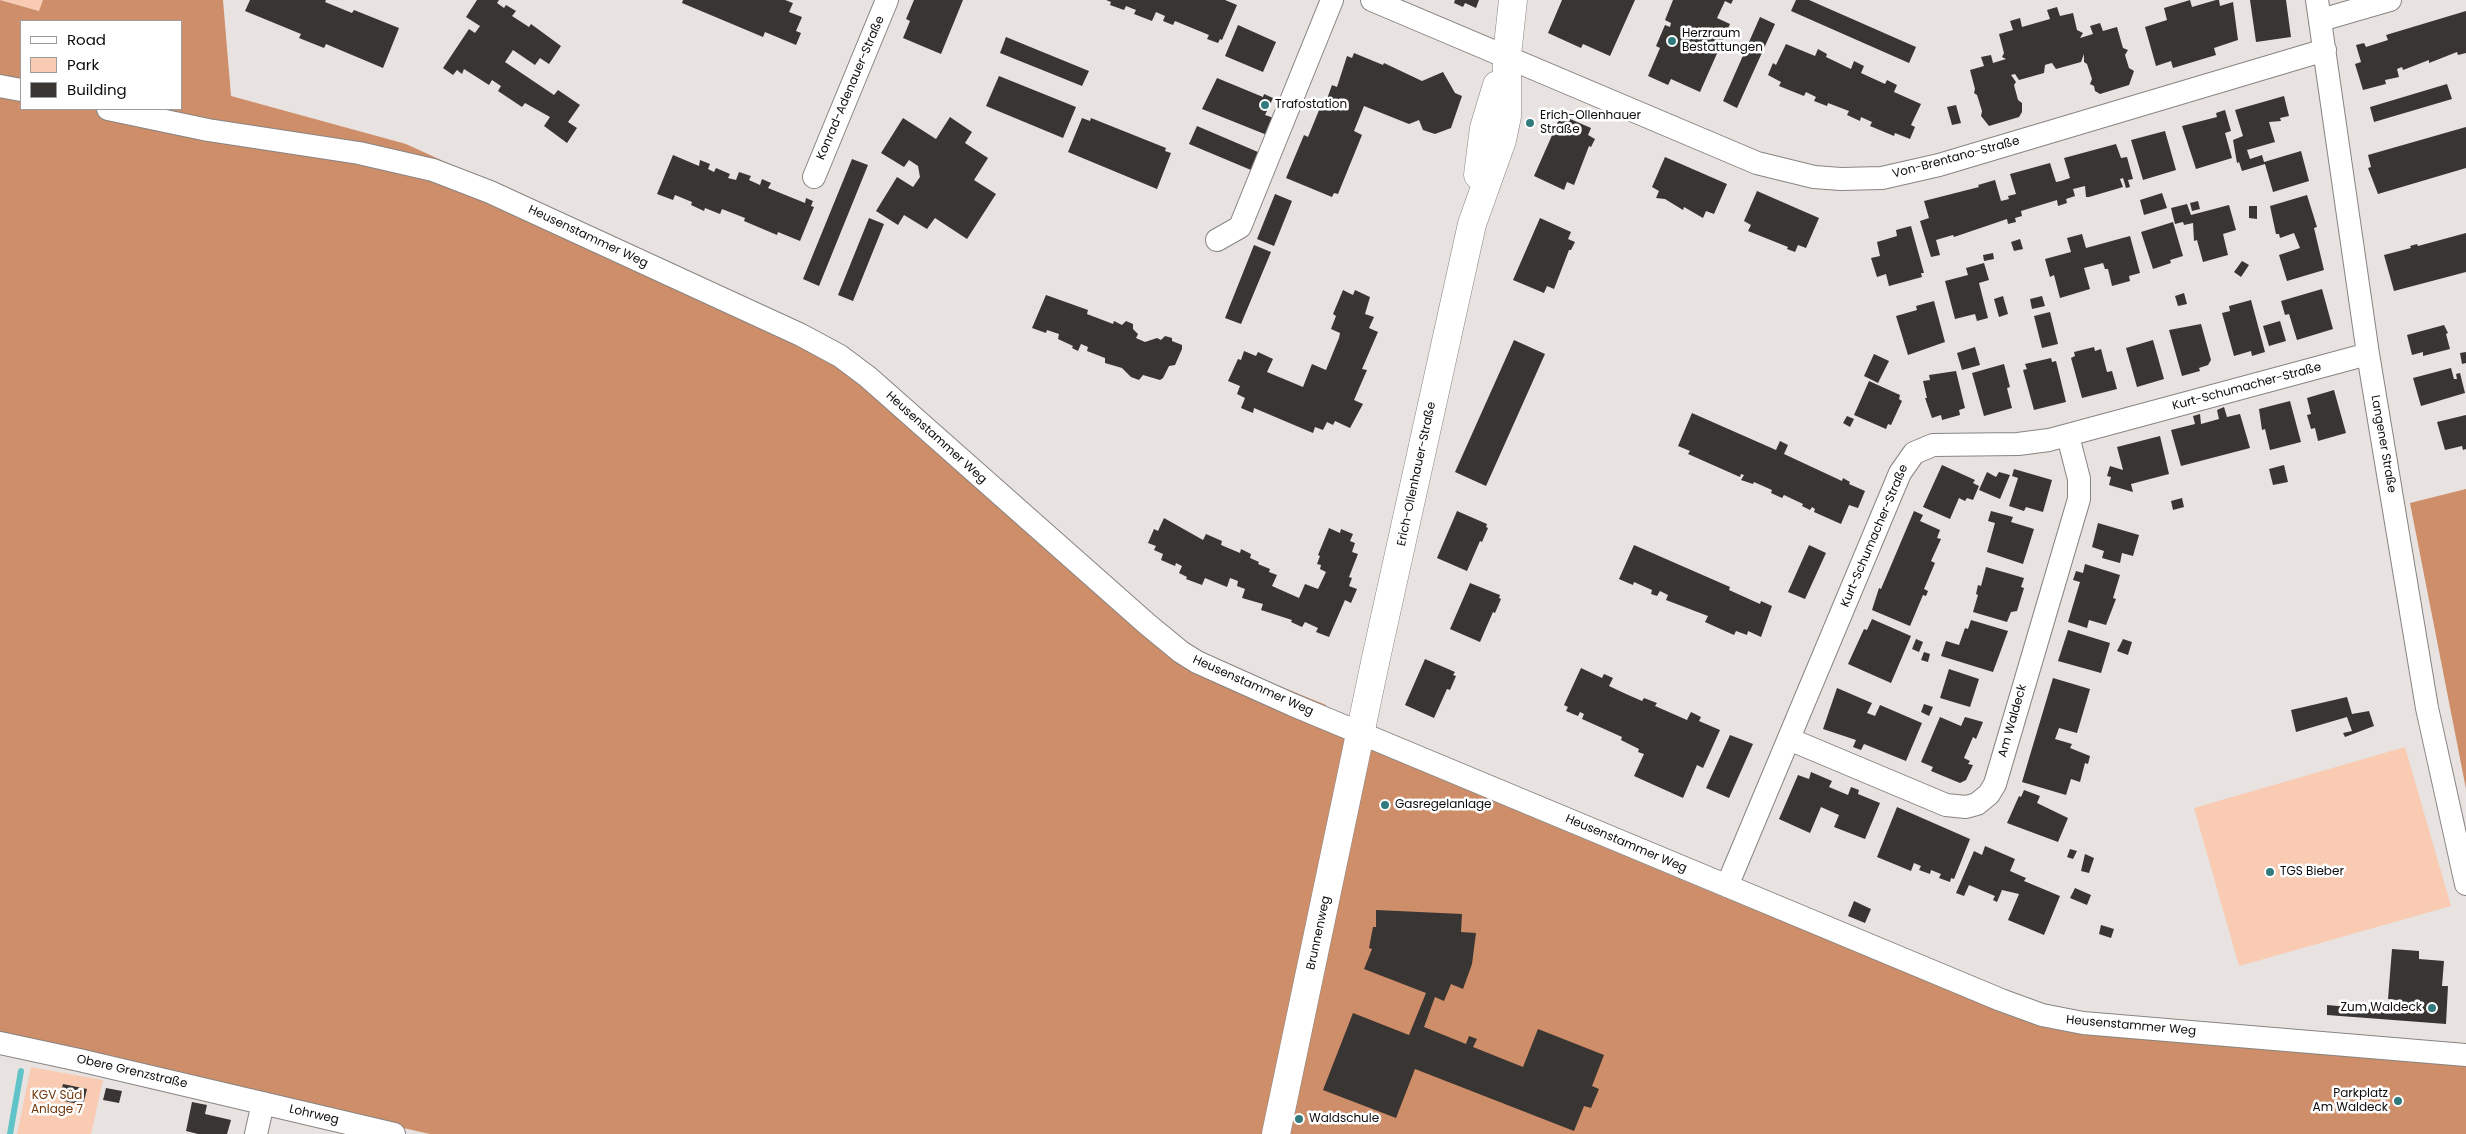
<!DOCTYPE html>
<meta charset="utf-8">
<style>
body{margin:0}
#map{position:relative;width:2466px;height:1134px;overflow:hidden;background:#e8e3e1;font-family:Poppins,sans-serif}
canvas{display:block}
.legend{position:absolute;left:20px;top:20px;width:162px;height:90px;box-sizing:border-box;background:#fff;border:1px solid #9e9d9d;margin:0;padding:6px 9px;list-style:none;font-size:15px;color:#0d0b0b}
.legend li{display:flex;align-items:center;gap:10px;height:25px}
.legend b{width:25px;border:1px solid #9e9d9d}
</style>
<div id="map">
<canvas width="2466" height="1134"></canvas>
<ul class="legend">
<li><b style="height:6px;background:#fff"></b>Road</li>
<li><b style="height:14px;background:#f8cbb2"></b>Park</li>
<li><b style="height:14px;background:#393533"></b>Building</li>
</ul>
</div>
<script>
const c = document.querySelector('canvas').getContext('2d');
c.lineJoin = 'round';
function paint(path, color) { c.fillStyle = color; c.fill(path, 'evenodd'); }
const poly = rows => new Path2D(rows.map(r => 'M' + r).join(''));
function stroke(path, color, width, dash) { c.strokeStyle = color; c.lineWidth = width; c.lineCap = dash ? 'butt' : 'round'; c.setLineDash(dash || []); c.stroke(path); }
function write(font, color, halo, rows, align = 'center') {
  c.font = font + ' Poppins,sans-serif'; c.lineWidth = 5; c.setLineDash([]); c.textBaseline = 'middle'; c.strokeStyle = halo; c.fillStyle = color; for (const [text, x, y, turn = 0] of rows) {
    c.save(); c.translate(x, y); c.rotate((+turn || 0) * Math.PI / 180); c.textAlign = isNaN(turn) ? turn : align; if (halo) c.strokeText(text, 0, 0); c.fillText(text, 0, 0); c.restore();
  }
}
paint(poly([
 [1,0,43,0,40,11],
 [2405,747,2451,906,2239,966,2194,808],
 [31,1067,103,1080,91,1134,17,1134]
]), '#f8cbb2');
paint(poly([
 [0,0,39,11,43,0,223,0,231,96,406,144,835,340,871,369,1167,630,1191,647,1228,665,1326,705,1321,729,1723,897,2030,1021,2466,1065,2466,1134,430,1134,0,1038],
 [21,21,181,21,181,109,21,109],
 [2466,489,2466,789,2410,503]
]), '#ce8e69');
stroke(poly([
 [10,1134,21,1071]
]), '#60c3c7', 6);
paint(poly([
 [250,0,326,0,325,2,352,13,354,10,399,28,383,68,326,44,324,48,299,38,301,34,245,11],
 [477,0,499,0,497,3,504,8,506,5,516,11,512,16,529,27,531,24,561,46,549,64,540,58,535,65,513,50,505,62,554,95,558,90,580,105,568,122,577,128,567,143,544,126,550,117,525,103,522,107,498,91,501,86,492,80,489,85,464,69,462,74,457,70,453,75,443,68,469,29,475,33,480,26,466,17],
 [683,0,785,0,793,3,789,12,802,17,796,31,801,33,796,45,765,32,763,37,682,3],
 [914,0,963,0,941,54,903,38,910,21,906,19],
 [1106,0,1225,0,1237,5,1222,40,1220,39,1218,43,1207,39,1209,35,1175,21,1173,25,1163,21,1165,16,1156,12,1152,21,1134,14,1136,10,1126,6,1124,10,1110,5,1111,2],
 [1455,0,1479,0,1476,8,1465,3,1463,7,1454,3],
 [1562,0,1635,0,1610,56,1583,44,1581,48,1548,33],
 [1673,0,1733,0,1731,4,1725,1,1717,18,1730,24,1700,92,1671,79,1668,85,1648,76,1660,48,1656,46,1665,25,1670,27,1671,23,1665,20],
 [1796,0,1809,0,1916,47,1909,63,1791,11],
 [2190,0,2192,7,2216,0,2219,0,2220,6,2233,2,2238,40,2214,48,2216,55,2173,68,2171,61,2156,66,2145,27,2167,20,2164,8],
 [2250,0,2286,0,2291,37,2256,42],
 [2057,7,2060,16,2073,13,2077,30,2083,33,2080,38,2093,34,2090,26,2100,23,2103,31,2117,27,2123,48,2128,50,2125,55,2129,68,2134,71,2129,85,2100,94,2095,91,2094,86,2090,84,2092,79,2087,64,2084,62,2084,54,2081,62,2056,69,2052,63,2048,64,2045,65,2044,73,2019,80,2015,74,2011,75,2016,82,2014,85,2018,100,2022,103,2022,112,2019,117,1989,126,1981,116,1982,111,1977,95,1974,93,1975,89,1970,70,1984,66,1981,57,1991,55,1993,63,2006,59,2002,57,2004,53,1999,34,2013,30,2010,21,2020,18,2022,27,2050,19,2047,10],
 [2466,11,2466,53,2458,55,2457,52,2429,63,2429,60,2403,70,2402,67,2397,69,2399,77,2385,80,2386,84,2363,90,2355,64,2361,62,2356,45,2364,43,2366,47,2388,40,2386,35],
 [1760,17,1775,24,1737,108,1723,101],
 [1238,25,1276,42,1263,72,1225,56],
 [1006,37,1089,71,1082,86,1000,53],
 [1786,44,1815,56,1818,49,1827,54,1826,57,1851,69,1854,61,1864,66,1861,73,1885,84,1887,80,1897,85,1894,92,1921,104,1911,125,1915,127,1910,139,1895,133,1894,136,1870,126,1872,122,1861,117,1860,121,1847,115,1849,111,1828,103,1827,106,1814,101,1816,97,1806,92,1804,96,1779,86,1781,82,1768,75,1773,63,1776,65],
 [1354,53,1383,65,1384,63,1422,81,1443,72,1455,93,1462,96,1451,128,1435,134,1423,130,1419,120,1409,124,1364,106,1354,131,1362,135,1338,194,1334,193,1332,197,1286,178,1304,135,1308,137,1324,98,1327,99,1332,85,1337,87,1347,56,1352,58],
 [999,76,1076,107,1063,138,986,106],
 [1217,78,1263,97,1264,94,1273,98,1265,115,1274,118,1267,135,1202,109],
 [2447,84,2452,99,2374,122,2370,107],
 [2284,96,2289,116,2280,118,2281,121,2269,122,2275,142,2247,150,2250,159,2262,155,2264,162,2301,151,2309,181,2273,192,2265,164,2242,171,2239,162,2237,163,2233,140,2243,136,2235,110],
 [1956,105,1961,123,1952,125,1947,107],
 [2225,110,2231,131,2225,133,2232,158,2196,169,2182,126,2217,117,2216,113],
 [1561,115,1591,128,1588,135,1595,139,1591,147,1589,146,1574,185,1567,182,1564,190,1534,176],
 [950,117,972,132,965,143,988,158,974,180,996,194,967,239,935,218,927,229,904,215,898,225,876,211,897,177,913,187,920,177,918,166,909,160,904,167,881,153,903,118,936,139],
 [1082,118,1090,121,1091,118,1166,148,1165,151,1171,153,1157,189,1068,152],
 [1197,126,1258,152,1251,170,1189,144],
 [2466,127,2466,168,2378,194,2368,168,2371,167,2368,155],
 [2165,131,2176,170,2143,180,2131,140],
 [2116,144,2121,158,2127,157,2133,179,2128,180,2130,187,2126,188,2123,178,2120,179,2123,187,2089,197,2086,197,2085,186,2073,189,2075,196,2066,199,2067,203,2058,206,2057,200,2021,211,2022,216,2015,218,2016,222,2008,224,2007,219,1954,237,1953,235,1936,240,1940,255,1931,257,1920,221,1929,218,1924,201,1979,187,1978,185,1995,180,2001,201,2009,199,2008,196,2016,194,2010,174,2050,163,2056,182,2061,181,2070,178,2064,158],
 [673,155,699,166,700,160,710,164,708,169,714,172,716,168,730,174,728,178,736,180,739,172,751,176,749,180,760,185,762,179,771,183,768,188,805,203,806,198,813,201,811,206,814,207,800,241,778,232,777,235,744,221,745,218,722,209,720,214,705,208,704,211,691,205,692,202,675,195,673,200,657,194],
 [1665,157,1727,184,1714,214,1706,211,1703,218,1684,207,1683,210,1665,199,1656,198,1659,191,1652,187],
 [852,159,868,165,819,286,803,279],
 [1757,191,1819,218,1806,248,1798,245,1795,252,1787,249,1788,247,1748,231,1751,225,1744,221],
 [2162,193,2167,208,2144,215,2140,200],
 [1275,194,1292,201,1274,246,1257,239],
 [2307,195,2317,227,2314,228,2324,270,2287,281,2279,255,2300,248,2294,233,2280,238,2279,234,2276,234,2270,206],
 [2198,201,2200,209,2192,211,2190,203],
 [2187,204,2191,215,2229,205,2236,230,2223,234,2228,255,2203,262,2197,240,2194,241,2193,223,2184,225,2183,222,2175,224,2171,208],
 [2249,206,2257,206,2257,219,2249,218],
 [869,218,884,224,853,301,838,295],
 [1540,218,1571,232,1568,239,1575,242,1571,250,1569,250,1554,289,1547,286,1544,293,1513,280],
 [2173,222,2183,256,2170,260,2171,263,2153,269,2141,232],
 [1911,226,1924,273,1921,273,1922,277,1889,286,1886,274,1877,277,1871,258,1880,256,1877,242,1897,236,1896,230],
 [2466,233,2466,272,2394,291,2384,255,2411,248,2410,246,2417,244,2418,246],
 [2082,234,2086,248,2130,236,2140,273,2129,276,2130,281,2112,286,2108,269,2105,269,2103,263,2084,268,2090,289,2060,298,2054,275,2050,277,2045,259,2071,252,2067,238],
 [2020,239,2023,249,2014,251,2011,242],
 [1254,245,1271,252,1241,324,1225,318],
 [1993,253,1994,259,1984,261,1983,255],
 [2242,261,2249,265,2241,277,2234,272],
 [1984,263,1989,280,1979,283,1988,318,1977,321,1975,314,1955,319,1945,281,1968,275,1966,268],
 [2322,289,2333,329,2297,340,2289,314,2285,315,2281,301],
 [1343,290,1353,295,1355,290,1370,297,1365,314,1374,317,1369,328,1378,332,1362,369,1367,370,1354,400,1363,404,1350,428,1335,421,1333,425,1327,422,1323,430,1315,427,1313,433,1254,408,1253,413,1241,408,1245,398,1237,394,1240,386,1228,381,1238,359,1241,360,1244,351,1256,356,1258,352,1273,359,1267,372,1303,387,1312,364,1326,370,1339,338,1340,333,1331,329,1336,316,1333,314],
 [2184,293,2187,304,2178,306,2175,296],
 [1046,295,1088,310,1087,314,1113,324,1114,321,1122,325,1126,321,1133,324,1133,329,1138,334,1136,338,1145,342,1157,338,1161,340,1165,336,1172,338,1172,341,1182,345,1182,349,1175,365,1169,366,1163,378,1160,380,1143,375,1139,380,1131,377,1122,368,1105,363,1105,358,1087,351,1088,347,1081,344,1078,351,1072,348,1073,346,1058,339,1059,334,1047,330,1046,333,1032,328],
 [2003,296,2008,314,1999,317,1994,299],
 [2042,296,2045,306,2032,309,2030,299],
 [2251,300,2265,352,2252,356,2251,351,2234,356,2222,313,2230,311,2229,306],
 [1934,301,1945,342,1908,355,1896,316,1917,310,1916,306],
 [2050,312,2058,344,2042,348,2034,316],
 [2280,321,2286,341,2269,346,2263,326],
 [2201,324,2211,360,2208,365,2199,368,2200,371,2182,376,2169,330],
 [2444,325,2448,333,2446,334,2450,349,2423,356,2423,352,2412,355,2407,335],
 [1514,340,1545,354,1486,486,1455,472],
 [2153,340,2164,379,2137,387,2126,348],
 [1975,347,1980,365,1962,370,1957,353],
 [2094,347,2095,351,2101,349,2107,372,2112,371,2117,389,2082,398,2071,358,2075,356,2074,352],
 [2466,352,2466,363,2462,364,2460,353],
 [1874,354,1889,361,1878,383,1864,376],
 [2051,358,2052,362,2056,361,2066,402,2034,410,2023,370,2027,369,2025,364],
 [2004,364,2010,387,2007,388,2012,408,1984,416,1972,373],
 [2451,368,2454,379,2457,379,2456,374,2460,373,2465,393,2421,406,2413,378],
 [1956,371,1965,408,1959,410,1960,415,1942,420,1941,415,1932,418,1925,398,1927,398,1923,381,1930,380,1929,375],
 [1869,381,1900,395,1899,399,1902,401,1891,425,1888,424,1886,429,1854,415],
 [2334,390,2346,433,2318,441,2315,428,2311,429,2307,415,2311,414,2307,398],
 [2290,401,2301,442,2270,450,2265,429,2262,430,2259,409],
 [2224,407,2227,417,2240,414,2250,448,2181,466,2171,430,2195,424,2193,416,2200,414,2201,424,2219,419,2217,410],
 [1692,413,1776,450,1780,441,1788,445,1784,454,1842,481,1843,478,1850,482,1849,484,1865,491,1858,508,1849,505,1841,524,1814,512,1815,509,1812,507,1810,510,1802,506,1803,504,1784,495,1782,498,1771,493,1772,490,1754,482,1753,484,1741,480,1744,475,1741,474,1740,477,1688,454,1690,451,1678,446],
 [2466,415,2466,449,2463,450,2462,446,2445,450,2437,422],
 [1847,416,1854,419,1850,427,1843,423],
 [2160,436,2169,474,2131,484,2133,492,2109,485,2111,477,2107,476,2110,466,2123,470,2117,447],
 [1942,465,1975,480,1973,483,1979,486,1973,500,1967,498,1965,501,1959,498,1950,519,1923,507],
 [2284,465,2288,482,2273,485,2269,469],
 [2014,469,2052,480,2043,512,2026,507,2024,511,2009,506,2018,478,2012,476],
 [1987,472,1996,477,1999,472,2010,475,2000,499,1979,490],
 [2182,498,2184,507,2173,510,2171,501],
 [1457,511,1487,524,1486,527,1488,528,1482,542,1480,541,1467,571,1437,558],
 [1914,511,1923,515,1920,521,1940,530,1937,538,1941,539,1931,561,1935,563,1924,589,1928,591,1926,596,1923,595,1910,626,1872,610,1879,588,1881,589],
 [1991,511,2013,517,2011,522,2034,529,2023,564,1987,552,1995,523,1988,521],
 [1164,518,1203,540,1206,534,1222,541,1221,545,1240,553,1241,549,1251,554,1250,558,1259,562,1258,564,1270,569,1269,572,1277,575,1272,586,1299,598,1305,584,1318,589,1326,572,1320,569,1321,565,1317,564,1320,556,1318,555,1329,528,1340,533,1341,529,1353,534,1350,541,1355,543,1352,552,1358,554,1349,577,1352,578,1349,586,1357,589,1351,603,1345,600,1329,637,1316,632,1318,628,1305,622,1302,627,1291,622,1292,620,1261,610,1263,604,1242,598,1245,589,1237,586,1238,581,1230,578,1227,587,1205,578,1202,585,1186,579,1187,577,1179,573,1182,566,1176,563,1175,566,1161,560,1163,554,1154,550,1156,546,1148,543,1154,529,1158,531],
 [2098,523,2139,535,2133,556,2122,553,2120,563,2102,558,2104,551,2092,547],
 [1634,545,1730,587,1729,590,1760,604,1761,601,1772,606,1761,637,1748,631,1747,635,1736,631,1734,635,1705,622,1708,616,1666,600,1668,595,1660,591,1657,596,1651,594,1652,590,1634,582,1633,585,1619,579],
 [1809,545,1826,553,1805,599,1788,592],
 [2085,564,2120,575,2113,598,2116,599,2106,625,2089,620,2087,628,2068,622,2080,582,2073,580,2076,571,2083,573],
 [1986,567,2024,578,2021,587,2024,588,2017,611,2011,612,2007,622,1973,612,1978,595,1976,594,1978,585,1981,586],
 [1470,583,1500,595,1499,598,1501,599,1495,613,1493,612,1480,642,1450,629],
 [1872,619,1911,636,1891,683,1848,664,1864,629,1867,630],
 [1971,620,2008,631,1993,672,1941,656,1946,641,1959,645,1965,628,1968,629],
 [2068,630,2110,643,2101,673,2058,661],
 [1916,639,1923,642,1919,652,1912,649],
 [2123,639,2132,642,2128,655,2117,651],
 [1924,652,1930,654,1928,662,1921,660],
 [1425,659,1455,672,1453,675,1456,676,1450,690,1447,689,1434,718,1405,705],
 [1581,668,1602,678,1604,674,1613,678,1609,686,1626,694,1642,701,1644,698,1657,703,1655,706,1687,720,1691,712,1701,717,1699,721,1720,730,1703,768,1697,765,1683,798,1634,776,1644,754,1638,752,1639,749,1621,740,1622,737,1582,719,1584,714,1580,712,1578,716,1566,711,1568,707,1564,705],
 [1949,669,1979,679,1970,707,1940,698],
 [2053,678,2090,689,2077,733,2059,728,2055,739,2072,744,2070,748,2090,756,2088,764,2085,763,2080,782,2071,779,2066,795,2022,782],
 [1837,688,1872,703,1867,713,1875,716,1880,705,1922,723,1906,761,1864,744,1861,750,1853,747,1856,740,1823,729],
 [2347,697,2352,714,2369,711,2374,726,2345,737,2343,733,2352,731,2347,717,2296,732,2291,710],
 [1924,704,1933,707,1929,716,1921,712],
 [1940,717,1961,726,1965,717,1983,722,1976,739,1973,737,1964,758,1970,761,1968,764,1973,765,1966,780,1960,783,1931,771,1933,767,1921,762],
 [1730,735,1753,744,1729,798,1706,788],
 [1811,772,1832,781,1829,787,1848,795,1851,787,1859,790,1858,794,1880,803,1865,839,1834,827,1839,815,1821,807,1810,833,1779,819,1798,775,1809,779],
 [2024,790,2040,796,2037,803,2068,818,2058,842,2007,823,2019,796,2021,797],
 [1385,800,1388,800,1386,811,1382,810],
 [1897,807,1970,839,1954,879,1951,878,1950,882,1939,878,1941,874,1931,870,1930,874,1919,870,1921,866,1914,863,1911,871,1877,857],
 [1985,846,2015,859,2010,871,2026,878,2024,881,2060,896,2044,935,2008,920,2019,894,2002,890,1997,902,1993,900,1995,896,1969,885,1964,896,1956,893,1974,851,1982,855],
 [2070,849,2077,851,2073,859,2067,857],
 [2085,854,2094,858,2089,873,2081,871],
 [2075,888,2091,895,2087,905,2070,898],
 [1854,901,1871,909,1865,923,1848,916],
 [1376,910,1462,914,1461,932,1476,933,1472,964,1463,989,1451,984,1444,1001,1435,997,1424,1027,1466,1044,1469,1036,1477,1039,1473,1047,1523,1067,1538,1029,1604,1055,1592,1086,1599,1089,1591,1108,1584,1106,1574,1131,1415,1069,1396,1118,1323,1090,1353,1013,1409,1035,1426,993,1364,969,1372,949,1369,948,1373,927,1376,927],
 [2101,925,2114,929,2111,938,2099,934],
 [2392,949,2419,951,2419,959,2444,961,2442,986,2448,986,2446,1024,2327,1015,2327,1005,2371,1009,2371,1001,2397,1003,2397,1000,2388,999],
 [63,1084,87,1089,83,1105,59,1100],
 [106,1088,122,1091,119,1103,103,1100],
 [192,1102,207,1105,205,1114,231,1120,227,1134,198,1134,186,1131]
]), '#393533');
const street = poly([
 [1372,0,1757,163,1814,177,1841,179,1882,178,1939,165,2325,50],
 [2317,0,2368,354,2427,708,2466,884],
 [2321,20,2390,0],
 [0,86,21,90],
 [108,109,208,130,359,153,433,170,490,192,801,335,840,356,868,377,1147,624,1181,652,1197,662,1293,705,2001,1000,2042,1015,2083,1023,2466,1055],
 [814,177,887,0],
 [1217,240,1240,227,1332,0],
 [1789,739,1946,805,1966,807,1977,804,1989,794,1995,784,2079,499,2079,479,2068,436],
 [1727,886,1900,473,1914,453,1933,445,2018,444,2049,440,2368,354],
 [0,1043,79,1060,394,1134],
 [256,1134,263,1103]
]);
const secondary = poly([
 [1478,175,1484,128,1497,85],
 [1276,1134,1376,658,1472,224,1502,140,1507,116,1507,55,1513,0]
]);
stroke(street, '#888481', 24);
stroke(secondary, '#888481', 29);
stroke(street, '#fff', 22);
stroke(secondary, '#fff', 28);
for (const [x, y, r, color] of [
 [1672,41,5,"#317b7e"],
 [1265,105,5,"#317b7e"],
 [1530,123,5,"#317b7e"],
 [1385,805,5,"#317b7e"],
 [2270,872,5,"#317b7e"],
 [2432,1008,5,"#317b7e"],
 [2398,1101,5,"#317b7e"],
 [1299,1119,5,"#317b7e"]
]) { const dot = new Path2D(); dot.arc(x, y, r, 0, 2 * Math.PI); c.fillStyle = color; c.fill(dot); stroke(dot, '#fff', 2); }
write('12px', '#0d0b0b', '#fff', [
 ["Herzraum",1682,34],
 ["Bestattungen",1682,48],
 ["Trafostation",1275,105],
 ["Erich-Ollenhauer",1540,116],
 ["Straße",1540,130],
 ["Gasregelanlage",1395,805],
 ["TGS Bieber",2280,872],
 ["Zum Waldeck",2422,1008,"right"],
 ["Parkplatz",2388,1094,"right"],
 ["Am Waldeck",2388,1108,"right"],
 ["Waldschule",1309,1119]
], 'left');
write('12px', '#0d0b0b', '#fff', [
 ["Konrad-Adenauer-Straße",851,88,-67],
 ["Von-Brentano-Straße",1956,158,-15],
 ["Heusenstammer Weg",588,237,25],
 ["Kurt-Schumacher-Straße",2247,387,-15],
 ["Heusenstammer Weg",936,438,42],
 ["Langener Straße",2383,444,80],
 ["Erich-Ollenhauer-Straße",1417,474,-78],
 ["Kurt-Schumacher-Straße",1875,536,-67],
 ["Heusenstammer Weg",1253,686,24],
 ["Am Waldeck",2013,721,-74],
 ["Heusenstammer Weg",1626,844,23],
 ["Brunnenweg",1319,933,-78],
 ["Heusenstammer Weg",2131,1026,5],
 ["Obere Grenzstraße",132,1072,13],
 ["Lohrweg",314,1115,13]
]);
write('12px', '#71360b', '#fff', [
 ["KGV Süd",57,1096],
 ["Anlage 7",57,1110]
]);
</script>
